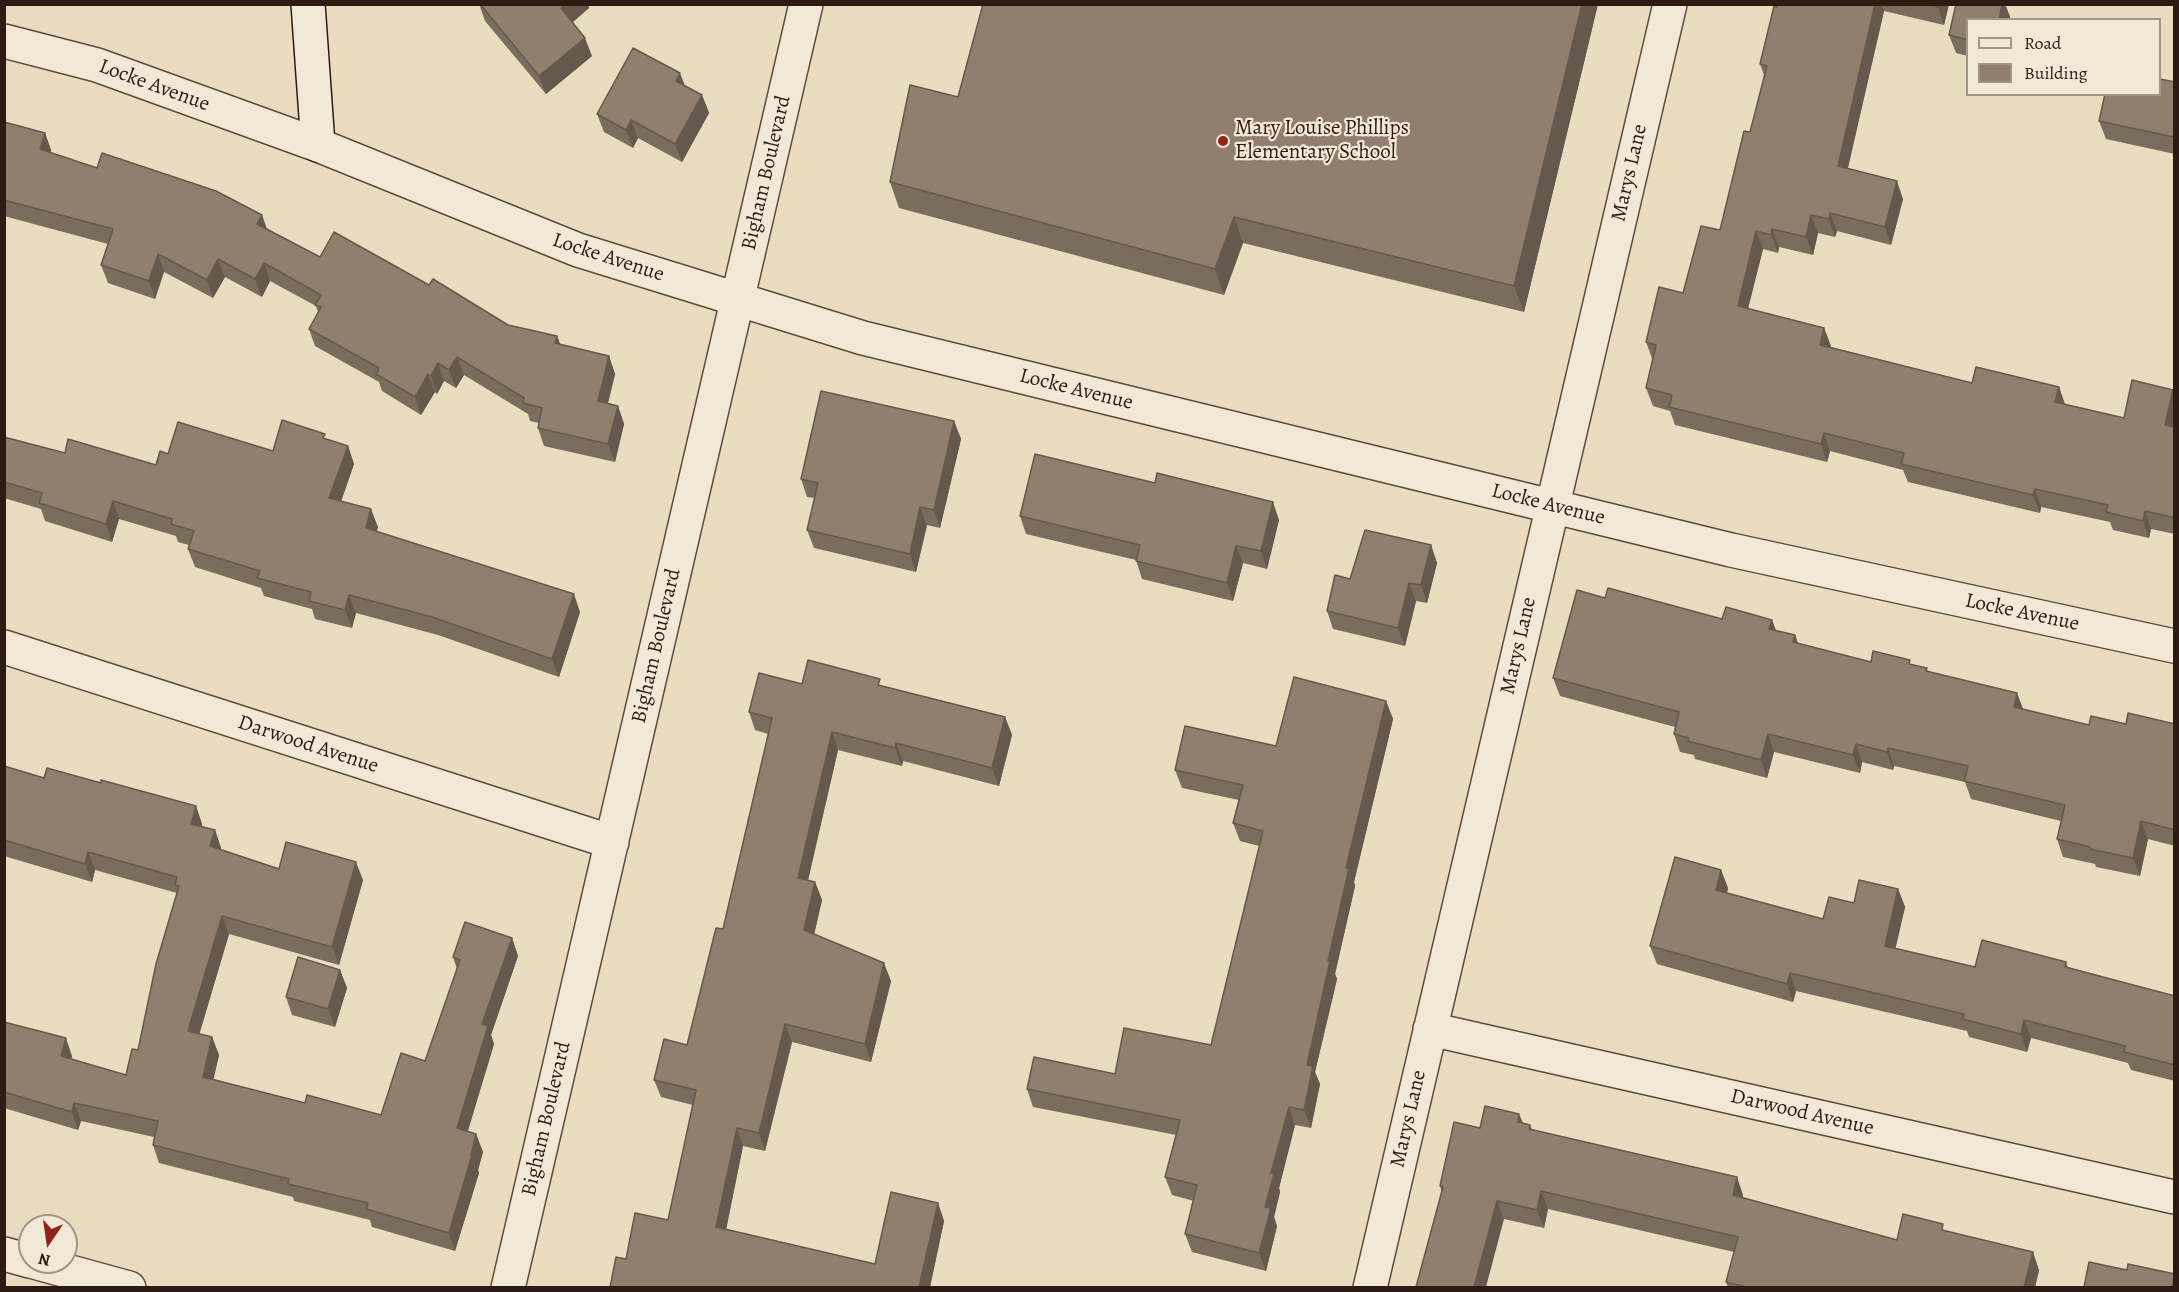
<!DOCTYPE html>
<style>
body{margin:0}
#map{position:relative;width:2179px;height:1292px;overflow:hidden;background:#eaddbf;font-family:Alegreya,serif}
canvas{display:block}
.frame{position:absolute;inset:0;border:6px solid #2d1a12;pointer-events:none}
.legend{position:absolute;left:1966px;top:18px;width:195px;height:78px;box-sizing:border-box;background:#f1e9d5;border:2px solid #a39687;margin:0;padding:8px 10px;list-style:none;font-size:18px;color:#2d1a12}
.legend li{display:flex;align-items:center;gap:12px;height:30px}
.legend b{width:30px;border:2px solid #a39687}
.north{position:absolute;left:18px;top:1214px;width:60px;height:60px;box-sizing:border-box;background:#f1e9d5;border:2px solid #a39687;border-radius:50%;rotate:193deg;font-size:16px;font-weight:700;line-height:24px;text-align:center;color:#2d1a12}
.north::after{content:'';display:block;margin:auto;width:21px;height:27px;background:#8f2418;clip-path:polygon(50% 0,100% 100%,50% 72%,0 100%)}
</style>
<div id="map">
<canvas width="2179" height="1292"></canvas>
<div class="frame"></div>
<ul class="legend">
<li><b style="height:8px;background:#f1e9d5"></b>Road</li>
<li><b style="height:16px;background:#8f7f6c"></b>Building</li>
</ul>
<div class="north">N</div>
</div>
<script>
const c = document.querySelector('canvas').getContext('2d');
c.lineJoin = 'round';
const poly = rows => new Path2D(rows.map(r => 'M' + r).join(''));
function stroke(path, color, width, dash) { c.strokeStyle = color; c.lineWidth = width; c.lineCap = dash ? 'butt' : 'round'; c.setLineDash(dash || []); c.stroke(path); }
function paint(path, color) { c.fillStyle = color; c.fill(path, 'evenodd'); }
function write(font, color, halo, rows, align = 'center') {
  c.font = font + ' Alegreya,serif'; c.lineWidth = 4.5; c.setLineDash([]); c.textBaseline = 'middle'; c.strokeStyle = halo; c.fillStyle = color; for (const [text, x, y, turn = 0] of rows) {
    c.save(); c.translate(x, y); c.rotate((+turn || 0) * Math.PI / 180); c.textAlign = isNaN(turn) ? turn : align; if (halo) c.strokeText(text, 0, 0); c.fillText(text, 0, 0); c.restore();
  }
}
const street = poly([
 [4,41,97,65,318,145,578,250,863,338,1731,550,2174,646],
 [4,647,612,842],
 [1430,1029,2174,1197],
 [4,1254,30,1261],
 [34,1262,129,1288],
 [508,1288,806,4],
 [1370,1288,1670,4]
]);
const secondary = poly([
 [308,4,318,145]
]);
stroke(street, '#5c4b3d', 36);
stroke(secondary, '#2d1a12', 36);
stroke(street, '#f1e9d5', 33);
stroke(secondary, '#f1e9d5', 33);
paint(poly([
 [479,4,588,4,589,8,573,22,592,56,546,94,485,21],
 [1598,4,1524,312,1243,243,1224,295,899,208,890,182,958,97],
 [1778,4,1949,4,1944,25,1884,11,1848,168,1903,199,1891,245,1837,231,1835,237,1818,233,1813,255,1779,247,1778,253,1763,249,1748,309,1824,328,1831,347,1972,383,2059,387,2065,404,2124,418,2173,390,2175,394,2175,534,2151,529,2149,538,2113,530,2110,522,2041,507,2040,513,1908,482,1903,470,1830,451,1827,462,1675,425,1670,411,1653,406,1646,388,1653,361,1646,342,1683,293,1720,230,1750,132,1764,75,1760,64],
 [1956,4,2005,4,2010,17,2009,20,1968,20,1968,56,1956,53,1949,35],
 [2175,82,2175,154,2106,139,2099,121],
 [685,86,702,95,709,113,682,162,638,138,633,148,604,132,597,114],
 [4,122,45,133,51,150,51,153,97,168,262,215,267,229,320,257,429,285,508,325,557,336,560,344,609,356,615,374,608,403,618,406,624,424,615,462,544,446,538,428,539,423,530,421,528,414,464,375,456,388,444,381,437,394,435,392,421,415,382,391,379,382,315,346,309,329,318,312,316,306,270,281,262,297,225,277,213,298,164,272,155,299,108,283,101,265,108,244,4,216],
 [954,421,961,439,940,528,927,525,916,572,814,548,807,530,815,498,807,497,801,479],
 [4,437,65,453,156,465,168,454,273,451,327,439,348,446,354,464,341,501,378,527,376,532,580,612,559,677,438,635,356,613,352,628,315,619,312,609,264,596,261,588,195,567,188,549,189,545,178,542,176,536,119,519,112,542,45,521,41,509,4,498],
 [1155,483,1279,520,1267,569,1243,563,1233,601,1142,579,1136,560,1026,534,1020,516],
 [1431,545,1437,563,1427,603,1416,601,1405,646,1333,629,1327,611,1350,579],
 [1605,598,1722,619,1772,620,1776,630,1795,635,1798,643,1871,662,1911,665,2024,710,2089,725,2175,724,2175,846,2148,839,2140,876,2096,867,2095,864,2063,857,2057,839,2061,821,1971,799,1965,782,1894,766,1893,770,1862,762,1860,773,1774,752,1767,778,1695,759,1694,755,1680,752,1674,734,1675,727,1560,696,1553,678],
 [802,684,883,686,1005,717,1012,735,999,786,903,761,902,766,838,750,808,881,815,882,822,900,814,934,891,981,871,1062,792,1042,765,1151,743,1146,726,1229,875,1264,938,1203,944,1221,930,1287,610,1287,626,1259,668,1220,693,1105,661,1097,654,1080,687,1045,723,929,768,734,755,730,749,712],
 [1386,701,1393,719,1354,882,1355,886,1335,974,1337,979,1315,1072,1320,1084,1311,1128,1295,1125,1279,1188,1280,1192,1274,1217,1277,1226,1266,1271,1192,1252,1185,1234,1194,1201,1172,1195,1165,1177,1176,1135,1033,1107,1027,1089,1115,1074,1211,1045,1259,846,1240,841,1233,823,1239,800,1182,788,1175,770,1276,746],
 [4,766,44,778,101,783,196,806,202,824,202,827,215,830,221,848,221,850,279,869,363,880,339,965,229,934,199,1034,212,1037,219,1055,213,1079,305,1103,381,1115,425,1061,457,969,453,957,512,938,518,956,491,1035,494,1044,468,1131,476,1134,483,1152,478,1170,479,1173,455,1251,372,1227,370,1220,294,1201,293,1197,159,1163,153,1145,154,1137,81,1121,78,1130,4,1108,4,1022,72,1056,71,1059,126,1075,138,1050,177,893,95,870,92,882,4,856],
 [1721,870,1728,888,1727,893,1823,919,1854,903,1898,889,1905,907,1895,948,1975,967,2066,962,2068,967,2175,996,2175,1081,2131,1070,2128,1063,2031,1038,2027,1052,1969,1037,1967,1031,1796,991,1793,1002,1657,964,1650,946],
 [340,970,347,988,335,1027,292,1015,286,997],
 [1519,1114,1523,1123,1530,1125,1532,1129,1743,1195,1743,1198,1897,1240,1946,1231,2039,1270,2035,1287,1728,1287,1726,1282,1734,1252,1548,1209,1544,1228,1504,1219,1442,1192,1440,1186,1480,1128]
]), '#7b6d5d');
paint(poly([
 [566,4,588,4,589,8,568,26,561,8],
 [1582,4,1598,4,1524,312,1514,286],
 [1875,4,1882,4,1884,11,1844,184,1838,166],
 [1938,4,1949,4,1944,25,1938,7],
 [2002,4,2005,4,2010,17,2009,20,1999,20],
 [585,38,592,56,546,94,539,76],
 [680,73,687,91,676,81],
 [702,95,709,113,682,162,675,144],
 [631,120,638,138,633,148,626,130],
 [45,133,51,150,47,167,40,149],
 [1897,181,1903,199,1891,245,1885,227],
 [1830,213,1837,231,1835,237,1829,219],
 [262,215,268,233,257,224],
 [1811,215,1818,233,1813,255,1806,237],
 [1234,217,1243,243,1224,295,1215,269],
 [1772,229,1779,247,1778,253,1771,235],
 [1756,231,1763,249,1744,324,1738,306],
 [158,254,164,272,155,299,149,281],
 [218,259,225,277,213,298,207,280],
 [264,263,270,281,262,297,255,279],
 [1824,328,1831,346,1827,362,1820,345],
 [557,336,564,354,555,343],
 [609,356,615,374,604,419,598,401],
 [457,357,464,375,456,388,449,370],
 [438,363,444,381,437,394,431,376],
 [428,374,435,392,421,415,415,397],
 [2059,387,2065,405,2055,402],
 [2173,390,2175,394,2175,429,2165,425],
 [618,406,624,424,615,462,608,444],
 [954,421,961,439,940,528,934,510],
 [1824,433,1830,451,1827,462,1821,444],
 [348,446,354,464,336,516,329,498],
 [2035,489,2041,507,2040,513,2033,495],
 [113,501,119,519,112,542,106,524],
 [1273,502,1279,520,1267,569,1261,551],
 [920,507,927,525,916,572,910,554],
 [371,509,378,527,373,546,366,528],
 [2145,511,2151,529,2149,538,2143,521],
 [1431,545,1437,563,1427,603,1421,585],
 [1236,546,1243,563,1233,601,1227,583],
 [1409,583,1416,601,1405,646,1398,628],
 [574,594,580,612,559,677,552,659],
 [349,595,356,613,352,628,345,610],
 [1772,620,1778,638,1769,629],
 [1795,635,1801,653,1793,642],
 [2017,693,2024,711,2014,707],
 [1386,701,1393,719,1354,882,1355,886,1335,974,1337,979,1315,1072,1320,1084,1311,1128,1304,1110,1307,1065,1346,868],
 [1005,717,1012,735,999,786,992,768],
 [832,732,838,750,804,896,798,878],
 [1768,734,1774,752,1767,778,1761,760],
 [896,743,903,761,902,766,895,748],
 [1856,744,1862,762,1860,773,1853,755],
 [1888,748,1894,766,1893,770,1887,752],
 [196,806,202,824,198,842,191,824],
 [2141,821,2148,839,2140,876,2133,858],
 [215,830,221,848,217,864,210,846],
 [88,852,95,870,92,882,85,864],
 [356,862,363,880,339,965,332,947],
 [1721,870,1728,888,1723,908,1716,890],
 [815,882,822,900,811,948,804,930],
 [1898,889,1905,907,1892,964,1885,946],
 [222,916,229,934,195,1049,188,1031],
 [512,938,518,956,491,1035,494,1044,463,1146,457,1128,482,1024],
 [884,963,891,981,871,1062,865,1044],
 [340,970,347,988,335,1027,328,1009],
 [1790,973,1796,991,1793,1002,1787,984],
 [2024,1020,2031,1038,2027,1052,2021,1034],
 [785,1024,792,1042,765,1151,759,1133],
 [212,1037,219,1055,210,1095,203,1077],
 [66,1038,72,1056,68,1074,61,1056],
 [74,1103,81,1121,78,1130,72,1112],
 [1289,1107,1295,1125,1279,1188,1280,1192,1274,1217,1277,1226,1266,1271,1259,1253,1265,1207,1271,1173],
 [1519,1114,1526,1132,1518,1122],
 [737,1128,743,1146,723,1245,716,1227],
 [476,1134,483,1152,478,1170,479,1173,455,1251,449,1233],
 [1737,1177,1743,1195,1739,1213,1733,1195],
 [1541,1191,1548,1209,1544,1228,1537,1210],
 [1497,1201,1504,1219,1486,1287,1474,1287],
 [938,1203,944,1221,930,1287,919,1287],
 [2033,1252,2039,1270,2035,1287,2024,1287],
 [2175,1274,2175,1287,2172,1287]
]), '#64594c');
const building = poly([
 [480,4,566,4,561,8,585,38,539,76,480,4],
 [983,4,1582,4,1514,286,1234,217,1215,269,890,182,910,85,958,97,983,4],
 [1778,4,1875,4,1838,166,1897,181,1885,227,1830,213,1829,219,1811,215,1806,237,1772,229,1771,235,1756,231,1738,306,1824,328,1820,345,1972,383,1976,367,2059,387,2055,402,2124,418,2132,380,2173,390,2165,425,2175,427,2175,518,2145,511,2143,521,2106,512,2108,505,2035,489,2033,495,1901,464,1904,453,1824,433,1821,444,1669,407,1672,395,1646,388,1656,345,1646,342,1659,287,1683,293,1701,226,1720,230,1744,131,1750,132,1767,66,1760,64,1774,6,1777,7,1778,4],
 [1928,4,1938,4,1938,7,1928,4],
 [1956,4,2002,4,1999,20,1968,20,1968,40,1949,35,1956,4],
 [633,48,680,73,676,81,702,95,675,144,631,120,626,130,597,114,633,48],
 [2160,79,2175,82,2175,130,2173,137,2099,121,2105,94,2160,94,2160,79],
 [4,122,45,133,40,149,97,168,102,153,216,191,262,215,257,224,320,257,334,232,429,285,433,279,508,325,557,336,555,343,609,356,598,401,618,406,608,444,538,428,542,408,523,403,524,398,457,357,449,370,438,363,431,376,428,374,415,397,376,374,379,368,309,329,321,307,315,305,321,295,264,263,255,279,218,259,207,280,158,254,149,281,101,265,113,229,4,200,4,122],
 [821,391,954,421,934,510,920,507,910,554,807,530,818,483,801,479,821,391],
 [282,420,325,434,323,438,348,446,329,498,371,509,366,528,574,594,552,659,432,617,349,595,345,610,309,601,311,592,257,578,260,571,188,549,194,531,171,524,172,519,113,501,106,524,39,503,42,493,4,482,4,437,65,453,68,439,156,465,160,451,168,454,178,422,273,451,282,420],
 [1035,454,1155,483,1157,473,1273,502,1261,551,1236,546,1227,583,1136,561,1140,545,1020,516,1035,454],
 [1365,530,1431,545,1421,585,1409,583,1398,628,1327,611,1335,575,1350,579,1365,530],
 [1608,588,1722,619,1726,607,1772,620,1769,629,1795,635,1793,642,1871,662,1873,651,1910,660,1909,664,1927,668,1926,671,2017,693,2014,707,2089,725,2091,716,2126,724,2128,713,2175,724,2174,733,2175,733,2175,830,2141,821,2133,858,2090,849,2090,847,2057,839,2065,805,1964,781,1968,766,1888,748,1887,752,1856,744,1853,755,1768,734,1761,760,1688,741,1689,738,1674,734,1679,712,1553,678,1577,590,1605,598,1608,588],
 [808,660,880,679,878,685,1005,717,992,768,896,743,895,748,832,732,798,878,815,882,804,930,884,963,865,1044,785,1024,759,1133,737,1128,716,1227,875,1264,891,1192,938,1203,919,1287,610,1287,616,1257,626,1259,635,1213,668,1220,696,1090,654,1080,664,1039,687,1045,716,928,723,929,772,718,749,712,759,673,802,684,808,660],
 [1294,677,1386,701,1346,868,1349,868,1328,961,1330,961,1307,1065,1313,1066,1304,1110,1289,1107,1271,1173,1274,1174,1265,1207,1271,1208,1259,1253,1185,1234,1197,1185,1165,1177,1180,1120,1027,1089,1034,1057,1115,1074,1124,1028,1211,1045,1263,831,1233,823,1243,785,1175,770,1185,726,1276,746,1294,677],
 [4,766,44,778,47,768,101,783,101,780,196,806,191,824,215,830,210,846,279,869,286,842,356,862,332,947,222,916,188,1031,212,1037,203,1077,305,1103,307,1095,381,1115,401,1053,425,1061,460,960,453,957,465,922,512,938,482,1024,488,1026,457,1128,476,1134,471,1155,472,1155,449,1233,366,1209,368,1203,288,1184,289,1179,153,1145,158,1121,74,1103,72,1112,4,1092,4,1022,66,1038,61,1056,126,1075,132,1049,138,1050,156,964,179,886,175,885,177,877,88,852,85,864,4,840,4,766],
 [1675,857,1721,870,1716,890,1823,919,1829,897,1854,903,1859,880,1898,889,1885,946,1975,967,1982,940,2066,962,2065,967,2175,996,2175,1065,2124,1052,2125,1046,2024,1020,2021,1034,1962,1019,1964,1014,1790,973,1787,984,1650,946,1675,857],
 [298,957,340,970,328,1009,286,997,298,957],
 [1485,1106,1519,1114,1518,1122,1530,1125,1529,1129,1737,1177,1733,1195,1897,1240,1903,1214,1943,1224,1942,1230,2033,1252,2024,1287,1746,1287,1726,1282,1738,1237,1541,1191,1537,1210,1497,1201,1474,1287,1416,1287,1443,1187,1440,1186,1454,1122,1480,1128,1485,1106],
 [2089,1262,2127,1270,2128,1264,2175,1274,2172,1287,2084,1287,2089,1262]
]);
paint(building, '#8f7f6c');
stroke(building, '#64594c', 1.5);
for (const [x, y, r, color] of [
 [1223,141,6,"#8f2418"]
]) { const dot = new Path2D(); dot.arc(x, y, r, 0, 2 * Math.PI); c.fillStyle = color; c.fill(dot); stroke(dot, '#f1e9d5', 2); }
write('21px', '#2d1a12', '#f1e9d5', [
 ["Locke Avenue",154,86,20],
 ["Bigham Boulevard",767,173,-77],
 ["Marys Lane",1630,173,-77],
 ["Locke Avenue",608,258,18],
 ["Locke Avenue",1076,390,14],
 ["Locke Avenue",1548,505,14],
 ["Locke Avenue",2022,613,12],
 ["Bigham Boulevard",657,646,-77],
 ["Marys Lane",1519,646,-77],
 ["Darwood Avenue",308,745,18],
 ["Darwood Avenue",1802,1113,13],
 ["Bigham Boulevard",547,1119,-77],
 ["Marys Lane",1409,1119,-77]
]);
write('21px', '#2d1a12', '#f1e9d5', [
 ["Mary Louise Phillips",1235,129],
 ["Elementary School",1235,153]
], 'left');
</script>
